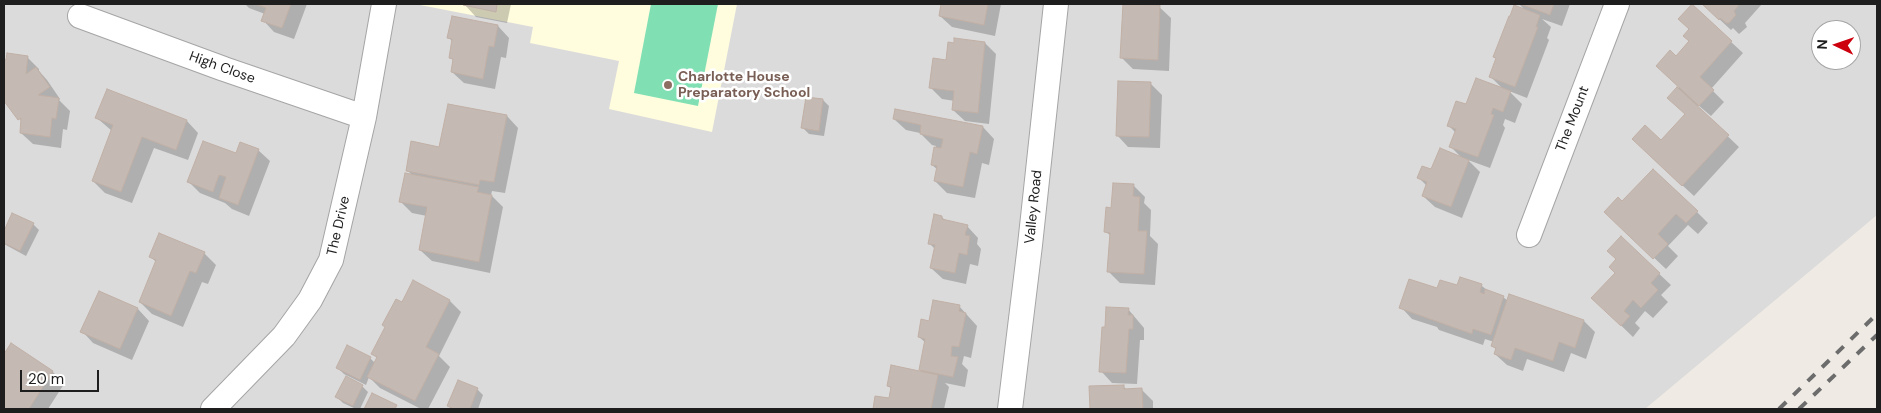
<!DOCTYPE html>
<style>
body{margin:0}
#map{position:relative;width:1881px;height:413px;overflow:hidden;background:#efebe4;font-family:"DM Sans",sans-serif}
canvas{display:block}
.frame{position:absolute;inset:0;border:5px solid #1e1e1e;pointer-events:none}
.north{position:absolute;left:1811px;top:20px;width:50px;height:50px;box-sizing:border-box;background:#fff;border:1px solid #a5a5a5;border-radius:50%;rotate:273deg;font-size:14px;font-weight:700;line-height:20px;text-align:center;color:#1e1e1e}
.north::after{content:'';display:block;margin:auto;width:18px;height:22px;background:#cd000e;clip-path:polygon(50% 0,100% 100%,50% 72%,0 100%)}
.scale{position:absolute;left:20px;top:370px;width:79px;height:22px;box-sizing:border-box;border:2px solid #1e1e1e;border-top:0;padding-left:6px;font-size:15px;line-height:18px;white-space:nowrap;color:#1e1e1e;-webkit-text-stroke:4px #fff;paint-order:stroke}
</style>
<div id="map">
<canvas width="1881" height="413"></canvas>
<div class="frame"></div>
<div class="north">N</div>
<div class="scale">20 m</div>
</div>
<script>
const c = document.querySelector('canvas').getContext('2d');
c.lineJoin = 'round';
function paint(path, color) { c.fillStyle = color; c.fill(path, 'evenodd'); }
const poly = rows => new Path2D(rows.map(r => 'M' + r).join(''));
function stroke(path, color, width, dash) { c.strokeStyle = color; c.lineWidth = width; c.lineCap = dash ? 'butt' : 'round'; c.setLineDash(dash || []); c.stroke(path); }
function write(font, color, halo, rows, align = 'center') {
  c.font = font + ' "DM Sans",sans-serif'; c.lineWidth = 5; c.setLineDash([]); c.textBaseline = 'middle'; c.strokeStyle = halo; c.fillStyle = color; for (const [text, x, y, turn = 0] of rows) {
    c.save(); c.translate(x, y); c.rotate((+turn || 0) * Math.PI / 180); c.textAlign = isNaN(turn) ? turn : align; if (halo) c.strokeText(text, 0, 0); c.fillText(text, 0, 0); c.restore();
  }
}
paint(poly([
 [4,4,1877,4,1877,215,1645,409,4,409],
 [1821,30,1851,30,1851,60,1821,60]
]), '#dcdbdb');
paint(poly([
 [415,4,737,4,712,132,609,109,619,61,530,43,533,27]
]), '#fffdde');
paint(poly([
 [651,4,718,4,698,106,634,93]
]), '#80e0b4');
paint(poly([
 [245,4,307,4,294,39,274,32,263,20,265,14,249,8],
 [464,4,511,4,507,23,476,17],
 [943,4,1001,4,995,36,952,27,940,16],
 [1124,4,1156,4,1171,18,1169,71,1133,69,1121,57],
 [1519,4,1570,4,1562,26,1542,19,1551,27,1547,38,1549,40,1527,98,1509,91,1522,104,1515,123,1505,119,1503,125,1505,128,1490,168,1468,160,1480,172,1462,218,1435,207,1423,196,1427,186,1419,178,1462,158,1450,146,1456,133,1448,125,1466,106,1504,90,1491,77,1526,11],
 [1703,4,1762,4,1745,23,1747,27,1739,34,1733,28,1731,30],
 [1692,6,1743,53,1711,89,1724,102,1711,116,1698,105,1697,107,1739,147,1694,196,1645,151,1661,142,1686,115,1669,98,1679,87,1676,57,1690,41],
 [453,17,498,26,509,38,506,58,501,57,495,89,464,83,452,72,454,61,450,57,453,42,449,38],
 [985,43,996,54,989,124,965,121,953,110,955,101,942,99,931,88,947,61],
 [28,58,39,69,39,71,47,80,60,99,59,100,70,111,67,130,63,129,61,148,33,144,21,133,22,122,4,98,4,60],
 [1150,83,1162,95,1160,148,1128,147,1117,135],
 [107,91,187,121,198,133,188,160,154,148,132,203,105,193,93,181,112,131,97,118],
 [823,100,829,106,824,136,809,134,803,128],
 [507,116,518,128,505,193,492,191,491,195,503,207,490,273,432,261,420,250,427,216,412,213,401,202,412,175,407,170,440,148],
 [894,119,983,127,994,139,989,165,982,163,975,198,947,193,935,181,938,170,932,165,936,146,932,145,920,133,906,130],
 [258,150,270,161,249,216,232,209,225,203,200,193,189,182,236,155],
 [1133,185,1145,197,1144,203,1151,210,1150,236,1158,244,1155,285,1120,283,1108,271,1111,236,1106,232,1113,209],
 [1622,203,1697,212,1708,223,1698,234,1688,225,1668,246,1678,256,1666,269,1617,223],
 [13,215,33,224,39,230,26,256,4,244,4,233],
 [942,217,946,222,967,226,978,238,977,244,981,249,978,266,970,264,966,284,943,279,931,268,935,249,930,244],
 [1621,238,1671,285,1661,295,1668,302,1653,318,1645,311,1635,323,1640,328,1633,337,1604,309,1617,273],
 [204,253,216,265,208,284,202,282,183,327,152,314,140,302,156,262,151,257],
 [1460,278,1482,286,1488,291,1503,297,1508,301,1584,321,1595,332,1586,359,1571,353,1564,372,1527,359,1523,371,1507,365,1495,354,1497,350,1492,346,1494,342,1485,339,1483,345,1439,330,1437,327,1412,319,1401,307,1438,290,1458,287],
 [413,282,450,301,461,312,439,356,450,367,428,409,421,409,380,388,369,377,366,385,344,374,338,368,370,358,375,363,378,359,373,354],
 [99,292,138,309,149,321,132,360,93,343,82,331],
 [959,306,977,326,971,358,964,356,962,364,968,370,965,387,945,383,949,387,944,409,874,409,876,397,890,400,892,389,888,386,924,373,920,369,926,343,919,337,929,322],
 [1128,309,1144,328,1144,340,1140,340,1137,384,1112,383,1101,371,1106,328],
 [11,345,53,372,64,384,48,409,4,409,4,357],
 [346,378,362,386,368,392,360,409,356,409,343,403,337,397],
 [1123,386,1127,390,1142,390,1153,401,1153,409,1092,409,1091,387],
 [477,389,483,395,478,409,452,409,449,406]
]), '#0003');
const building = poly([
 [255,4,291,4,282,28,261,21,266,8,255,4],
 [463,4,497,4,496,12,463,5,463,4],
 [941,4,988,4,984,25,939,16,941,4],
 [1123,4,1160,5,1158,60,1120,58,1123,4],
 [1520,4,1554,4,1550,15,1520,4],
 [1692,4,1732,41,1700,77,1714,90,1699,106,1656,66,1670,50,1676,56,1689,41,1683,36,1689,29,1678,19,1692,4],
 [1702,4,1740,4,1734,11,1736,15,1729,23,1726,23,1720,18,1719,20,1702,4],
 [1514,5,1540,15,1536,27,1538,27,1515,87,1489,77,1496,58,1493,57,1509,16,1510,16,1514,5],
 [452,16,498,25,494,47,489,46,483,79,451,72,453,59,449,58,452,39,447,38,452,16],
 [954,38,985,42,978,113,952,110,954,91,929,88,933,58,946,60,948,42,954,43,954,38],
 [7,53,28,56,26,74,36,67,50,87,38,95,59,98,56,119,52,118,50,137,20,133,21,118,18,120,4,101,4,59,6,60,7,53],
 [1476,78,1511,91,1503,112,1493,108,1491,114,1494,115,1478,157,1449,147,1456,129,1447,126,1456,101,1466,104,1476,78],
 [1118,81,1151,82,1149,137,1116,136,1118,81],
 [1677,87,1729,135,1682,186,1632,139,1645,125,1661,140,1685,114,1667,98,1677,87],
 [107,89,187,120,176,150,142,137,121,192,92,181,113,125,95,118,107,89],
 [806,97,823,99,819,131,801,128,806,97],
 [448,104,507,115,494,182,480,180,479,185,406,171,411,141,439,147,448,104],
 [895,109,983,126,977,154,970,152,963,187,934,181,937,166,931,165,934,147,941,148,943,139,920,134,921,125,893,119,895,109],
 [203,141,236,153,240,142,259,149,238,205,219,198,226,177,219,175,213,192,187,182,203,141],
 [1440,148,1469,160,1451,207,1422,196,1427,182,1417,178,1422,166,1431,169,1440,148],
 [1653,169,1698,211,1686,223,1676,214,1658,234,1668,244,1653,259,1604,212,1618,197,1622,201,1653,169],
 [405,173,479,187,477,192,492,195,479,262,419,250,427,207,399,202,405,173],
 [1113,183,1134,184,1133,196,1140,197,1138,231,1147,231,1144,274,1107,272,1110,233,1104,232,1106,207,1111,208,1113,183],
 [12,213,34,223,20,251,4,243,4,231,12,213],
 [934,214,942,216,942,219,968,225,965,235,970,236,967,255,959,253,955,273,930,268,935,245,928,244,934,214],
 [159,233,205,252,196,273,190,271,171,316,139,302,156,260,149,257,159,233],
 [1621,236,1660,273,1651,283,1658,290,1641,308,1633,300,1624,311,1630,316,1621,326,1591,298,1615,273,1609,267,1616,259,1607,251,1621,236],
 [1460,277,1482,284,1480,292,1484,294,1485,289,1504,296,1491,335,1473,329,1472,334,1399,308,1409,279,1437,288,1440,280,1457,285,1460,277],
 [413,280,450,300,426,347,439,354,415,401,367,377,377,357,371,354,385,327,382,325,396,299,402,302,413,280],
 [99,291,138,308,120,349,80,332,99,291],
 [1509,294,1584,320,1575,348,1559,342,1553,361,1515,348,1511,360,1494,354,1496,348,1491,346,1509,294],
 [933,300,960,305,959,311,966,313,959,347,952,346,951,356,958,357,953,377,919,370,925,339,918,337,921,319,929,321,933,300],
 [1106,307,1129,308,1128,315,1133,315,1133,329,1129,329,1126,373,1099,372,1102,327,1105,327,1106,307],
 [11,343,53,371,29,409,4,409,4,354,11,343],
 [347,345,371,357,360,380,336,368,347,345],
 [891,365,938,375,931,409,873,409,875,396,889,398,891,387,887,386,891,365],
 [346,376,363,385,353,406,335,397,346,376],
 [458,380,478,388,470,409,454,409,447,406,458,380],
 [1124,385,1124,389,1142,388,1143,409,1090,409,1089,386,1124,385],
 [372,393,397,405,395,409,364,409,372,393]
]);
paint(building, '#c4bab3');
stroke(building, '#c1b0a6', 1);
const street = poly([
 [80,16,224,69,364,117],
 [1529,235,1617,4],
 [213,409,284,336,310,300,331,260,364,117,384,4],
 [1010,409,1030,245,1056,4]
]);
stroke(street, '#a5a5a5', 26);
stroke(street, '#fff', 24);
stroke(poly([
 [1779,409,1877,314],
 [1799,409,1877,335]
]), '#6c6c6c', 4, [10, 10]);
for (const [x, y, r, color] of [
 [668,85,5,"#8d6e63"]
]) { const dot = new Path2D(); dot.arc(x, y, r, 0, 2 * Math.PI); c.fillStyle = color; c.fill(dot); stroke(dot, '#fff', 2); }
write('14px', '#1e1e1e', '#fff', [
 ["High Close",222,68,20],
 ["The Mount",1573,119,-69],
 ["Valley Road",1034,207,-84],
 ["The Drive",339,226,-77]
]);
write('bold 14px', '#785e54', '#fff', [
 ["Charlotte House",678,77],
 ["Preparatory School",678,93]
], 'left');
</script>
